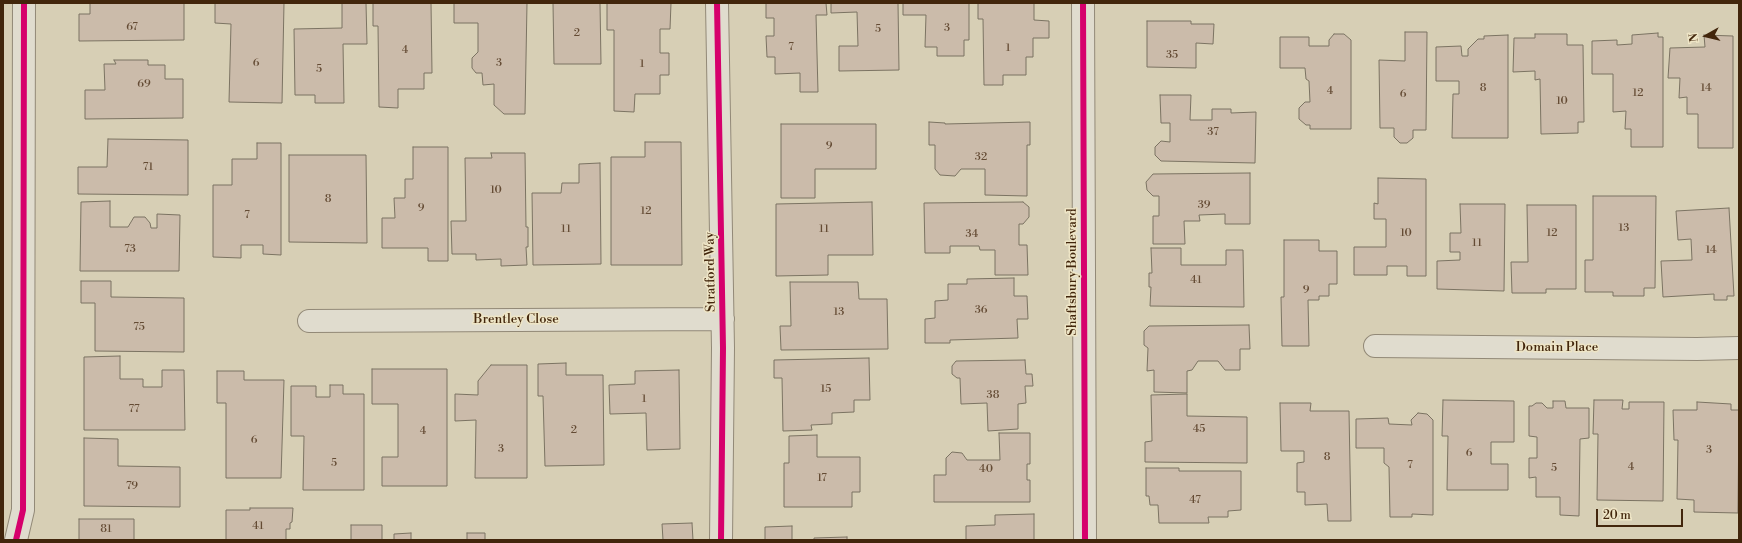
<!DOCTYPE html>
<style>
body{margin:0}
#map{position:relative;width:1742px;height:543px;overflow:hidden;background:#d7cfb5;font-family:"Libre Bodoni",serif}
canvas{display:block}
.frame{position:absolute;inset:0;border:4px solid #42260c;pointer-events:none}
.north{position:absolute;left:1686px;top:16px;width:40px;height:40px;-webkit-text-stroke:3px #eee5c6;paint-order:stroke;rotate:262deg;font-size:11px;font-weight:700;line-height:16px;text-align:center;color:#42260c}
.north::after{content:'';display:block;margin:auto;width:14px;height:18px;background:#42260c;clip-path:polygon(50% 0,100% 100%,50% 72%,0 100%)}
.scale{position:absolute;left:1596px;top:509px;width:87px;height:18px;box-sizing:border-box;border:2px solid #42260c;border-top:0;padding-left:5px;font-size:12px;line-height:14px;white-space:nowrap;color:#42260c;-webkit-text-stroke:3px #eee5c6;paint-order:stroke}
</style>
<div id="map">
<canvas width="1742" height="543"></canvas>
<div class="frame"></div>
<div class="north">N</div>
<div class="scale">20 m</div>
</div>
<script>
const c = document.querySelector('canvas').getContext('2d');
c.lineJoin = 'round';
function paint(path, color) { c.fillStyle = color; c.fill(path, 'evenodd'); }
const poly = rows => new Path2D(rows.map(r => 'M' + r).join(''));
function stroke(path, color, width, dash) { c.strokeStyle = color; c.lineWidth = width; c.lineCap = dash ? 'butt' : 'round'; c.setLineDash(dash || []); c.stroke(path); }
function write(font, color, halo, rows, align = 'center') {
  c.font = font + ' "Libre Bodoni",serif'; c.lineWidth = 3; c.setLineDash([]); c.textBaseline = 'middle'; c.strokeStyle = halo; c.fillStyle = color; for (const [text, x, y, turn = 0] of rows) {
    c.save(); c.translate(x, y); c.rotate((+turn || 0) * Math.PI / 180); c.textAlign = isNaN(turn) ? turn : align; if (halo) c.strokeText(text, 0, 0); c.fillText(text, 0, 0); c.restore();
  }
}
const building = poly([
 [90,3,184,3,184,40,79,41,79,14,90,14,90,3],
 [215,3,284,3,282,103,229,102,231,24,215,23,215,3],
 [342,3,366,3,367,44,343,44,344,103,315,103,315,95,295,95,294,29,342,28,342,3],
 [373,3,431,3,432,73,424,73,424,89,398,89,398,108,379,107,378,26,373,26,373,3],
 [454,3,527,3,525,114,504,114,494,105,494,84,483,85,482,73,476,73,472,68,472,58,478,52,478,23,454,23,454,3],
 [553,3,600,3,601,64,554,64,553,3],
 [607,3,671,3,670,29,660,29,660,53,669,53,669,75,660,75,660,94,635,94,634,112,614,111,614,30,607,30,607,3],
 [766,3,826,3,827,15,816,15,818,92,800,92,800,73,775,74,775,57,767,57,766,36,774,36,774,18,766,18,766,3],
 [831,3,898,3,899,70,839,71,839,46,858,46,857,12,831,13,831,3],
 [903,3,969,3,969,40,964,40,964,56,937,56,937,47,925,47,926,15,903,15,903,3],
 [978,3,1034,3,1034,20,1049,21,1049,38,1033,38,1033,57,1026,57,1026,75,1003,75,1003,85,984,85,983,19,978,19,978,3],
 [1147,21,1191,21,1191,24,1214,24,1213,44,1196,43,1196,68,1147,67,1147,21],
 [1405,32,1427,32,1426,130,1413,130,1413,138,1407,143,1400,143,1394,137,1394,128,1380,128,1379,60,1405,61,1405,32],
 [1658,33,1658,37,1663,37,1663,147,1631,147,1631,129,1625,129,1626,111,1613,112,1613,74,1592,74,1592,41,1617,40,1617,45,1632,44,1632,35,1658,33],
 [1334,34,1344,34,1351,40,1351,129,1310,129,1310,125,1306,125,1299,119,1299,108,1305,102,1310,102,1309,81,1306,79,1305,68,1280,68,1280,37,1309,37,1309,46,1329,46,1329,40,1334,34],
 [1535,34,1567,34,1567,45,1583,45,1584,122,1578,122,1578,133,1541,134,1540,79,1535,80,1535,71,1513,72,1514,38,1535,38,1535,34],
 [1508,35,1508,138,1452,138,1453,94,1459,94,1459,81,1436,81,1436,47,1461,46,1462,56,1468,56,1468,49,1478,39,1484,39,1484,36,1508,35],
 [1704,35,1733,36,1733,148,1698,148,1698,114,1687,114,1687,97,1679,98,1680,78,1668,78,1670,48,1705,47,1704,35],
 [114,60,148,60,148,65,165,65,165,79,183,79,183,118,85,119,85,90,105,90,104,64,116,64,114,60],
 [1160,95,1191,95,1190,120,1212,120,1212,109,1231,109,1231,113,1256,112,1255,163,1161,161,1155,155,1155,147,1161,141,1170,142,1170,123,1161,123,1160,95],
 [929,122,945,123,945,124,1030,122,1030,145,1027,145,1027,196,985,195,985,169,961,169,955,176,940,175,935,169,935,145,929,145,929,122],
 [781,124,876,124,876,169,815,169,815,198,781,198,781,124],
 [108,139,188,140,188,195,78,194,78,167,107,167,108,139],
 [645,142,681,142,682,265,611,265,611,157,645,157,645,142],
 [257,143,281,143,281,255,263,254,263,245,241,245,241,258,213,257,213,185,232,185,232,159,257,159,257,143],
 [413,147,448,147,448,261,428,261,428,248,382,248,382,218,395,218,394,198,405,198,405,179,413,179,413,147],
 [491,153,525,153,526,227,528,227,528,247,526,247,527,265,501,266,501,259,476,260,476,254,452,254,451,221,466,221,465,158,492,158,491,153],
 [289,155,366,155,367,243,289,242,289,155],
 [600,163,601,264,533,265,532,193,561,193,562,183,579,183,579,164,600,163],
 [1250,173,1250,224,1225,224,1225,214,1199,215,1200,221,1184,221,1185,244,1153,244,1153,216,1159,216,1159,196,1153,196,1147,190,1146,182,1153,174,1250,173],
 [1378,178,1426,179,1426,276,1407,276,1407,266,1387,266,1387,275,1354,275,1354,247,1386,247,1386,219,1374,219,1374,203,1378,204,1378,178],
 [1593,196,1656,196,1655,288,1644,288,1644,296,1613,296,1613,292,1585,292,1585,260,1593,260,1593,196],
 [110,201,110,227,128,227,134,217,145,217,150,223,151,228,157,228,157,214,180,215,179,271,80,271,81,202,110,201],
 [872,202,873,255,828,255,828,275,776,276,776,204,872,202],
 [1023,202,1029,207,1029,217,1023,224,1019,224,1019,245,1027,245,1028,275,995,275,995,250,980,250,979,246,950,246,950,253,925,253,924,203,1023,202],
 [1460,204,1505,204,1504,291,1437,289,1437,261,1460,260,1460,252,1450,252,1450,233,1461,233,1460,204],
 [1527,205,1576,205,1576,289,1546,289,1546,293,1512,293,1511,262,1528,262,1527,205],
 [1729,208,1734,296,1727,296,1727,300,1714,300,1714,294,1663,297,1661,261,1692,260,1691,239,1678,240,1676,211,1729,208],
 [1284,240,1319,240,1319,251,1337,251,1337,284,1329,284,1329,296,1319,296,1319,300,1308,300,1309,346,1282,346,1281,297,1284,297,1284,240],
 [1151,248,1181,248,1181,265,1226,265,1226,250,1243,250,1244,307,1150,306,1151,287,1149,287,1149,273,1152,273,1151,248],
 [1014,278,1014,296,1027,296,1028,319,1017,319,1018,338,950,340,950,343,925,343,925,319,935,318,935,301,948,300,948,284,967,284,967,279,1014,278],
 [81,281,111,281,111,297,184,298,184,352,95,351,95,303,81,303,81,281],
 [790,282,858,282,859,299,887,299,888,349,781,350,780,326,791,326,790,282],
 [1249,325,1250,349,1240,349,1240,370,1225,370,1218,361,1198,361,1192,370,1187,371,1187,393,1154,392,1154,370,1147,371,1148,348,1144,345,1144,331,1149,326,1249,325],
 [120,356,120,379,143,379,143,387,162,387,162,370,184,370,185,430,84,430,84,357,120,356],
 [869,358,870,400,854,400,854,412,832,413,832,424,811,425,812,430,783,431,782,378,774,378,774,360,869,358],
 [1025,360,1026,374,1032,374,1033,386,1025,386,1026,403,1018,404,1018,429,988,431,987,403,961,404,960,378,957,378,952,374,952,366,956,361,1025,360],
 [566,363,566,375,603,375,604,465,545,466,543,396,538,396,538,364,566,363],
 [491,365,527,365,527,478,475,478,476,420,455,421,455,394,478,395,478,381,491,365],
 [372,369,447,369,447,486,382,486,382,457,398,457,398,404,372,404,372,369],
 [679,370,680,449,647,450,646,413,610,414,609,385,635,384,635,371,679,370],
 [217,371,244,371,244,380,284,380,281,478,226,478,226,403,217,403,217,371],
 [330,385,343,385,343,394,364,394,364,490,303,490,304,436,291,436,291,386,316,386,316,397,330,397,330,385],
 [1187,394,1187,416,1247,417,1247,463,1145,462,1145,442,1152,441,1151,395,1187,394],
 [1443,400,1514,401,1514,442,1491,442,1491,464,1508,464,1508,490,1447,490,1448,436,1442,436,1443,400],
 [1594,400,1623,400,1622,409,1629,409,1629,402,1664,402,1663,501,1597,500,1598,434,1593,434,1594,400],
 [1553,401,1565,401,1566,408,1589,408,1589,438,1580,439,1579,516,1560,515,1560,497,1536,497,1536,477,1529,478,1529,458,1537,458,1537,437,1529,436,1529,406,1532,406,1536,403,1542,403,1547,408,1553,408,1553,401],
 [1697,402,1731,404,1731,410,1739,410,1738,513,1694,512,1694,500,1677,499,1678,440,1674,440,1673,410,1697,410,1697,402],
 [1280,403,1311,403,1310,411,1349,411,1351,521,1328,521,1327,504,1305,505,1305,492,1297,492,1297,463,1304,462,1304,451,1281,451,1280,403],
 [1418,413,1427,414,1433,420,1433,515,1412,514,1412,517,1390,517,1389,467,1384,463,1384,448,1356,448,1356,419,1388,418,1389,424,1412,425,1411,420,1418,413],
 [999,433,1030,433,1030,464,1027,464,1027,480,1030,480,1030,502,934,502,934,475,946,475,946,458,952,452,962,453,967,460,1000,460,999,433],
 [817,435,817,457,860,457,860,492,852,492,852,507,784,507,784,463,789,463,789,436,817,435],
 [84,438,118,439,118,466,180,467,180,507,84,506,84,438],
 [1146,468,1179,468,1179,471,1241,471,1241,510,1228,511,1228,517,1208,517,1209,523,1159,523,1158,505,1150,505,1149,496,1146,496,1146,468],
 [250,508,293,508,292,522,290,523,290,529,286,529,286,540,226,540,226,510,250,510,250,508],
 [1034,514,1034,540,966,540,966,526,995,525,995,515,1034,514],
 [79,519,134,519,134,540,79,540,79,519],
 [692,523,693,540,663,540,662,524,692,523],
 [351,525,382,525,382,540,351,540,351,525],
 [792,526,792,540,765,540,765,527,792,526],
 [411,533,411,540,394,540,394,534,411,533],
 [467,533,485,533,485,540,467,540,467,533],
 [847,537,847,540,814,540,814,538,847,537]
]);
paint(building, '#cbbbaa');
stroke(building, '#7b7362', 1);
const minor = poly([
 [717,3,723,348,721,540],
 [1083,3,1085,540],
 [309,321,723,319],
 [1375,346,1697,349,1739,348],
 [16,540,23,510,24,3]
]);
stroke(minor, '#928977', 24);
stroke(minor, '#e0dcce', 22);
stroke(poly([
 [717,3,723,348,721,540],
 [1083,3,1085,540],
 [16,540,23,510,24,3]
]), '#d6006c', 6);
write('11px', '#644b34', null, [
 ["67",132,27],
 ["3",947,28],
 ["5",878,29],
 ["2",577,33],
 ["7",791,47],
 ["1",1008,48],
 ["4",405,50],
 ["35",1172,55],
 ["6",256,63],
 ["3",499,63],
 ["1",642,64],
 ["5",319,69],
 ["69",144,84],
 ["8",1483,88],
 ["14",1706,88],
 ["4",1330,91],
 ["12",1638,93],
 ["6",1403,94],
 ["10",1562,101],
 ["37",1213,132],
 ["9",829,146],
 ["32",981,157],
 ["71",148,167],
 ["10",496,190],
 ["8",328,199],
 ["39",1204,205],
 ["9",421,208],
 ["12",646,211],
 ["7",247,215],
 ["13",1624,228],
 ["11",566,229],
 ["11",824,229],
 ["10",1406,233],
 ["12",1552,233],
 ["34",972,234],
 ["11",1477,243],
 ["73",130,249],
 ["14",1711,250],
 ["41",1196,280],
 ["9",1306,290],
 ["36",981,310],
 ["13",839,312],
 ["75",139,327],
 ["15",826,389],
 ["38",993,395],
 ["1",644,399],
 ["77",134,409],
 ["45",1199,429],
 ["2",574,430],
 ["4",423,431],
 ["6",254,440],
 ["3",501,449],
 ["3",1709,450],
 ["6",1469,453],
 ["8",1327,457],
 ["5",334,463],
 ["7",1410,465],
 ["4",1631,467],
 ["5",1554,468],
 ["40",986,469],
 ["17",822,478],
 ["79",132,486],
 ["47",1195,500],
 ["41",258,526],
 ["81",106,529]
]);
write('13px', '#42260c', '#eee5c6', [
 ["Stratford Way",711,272,-91],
 ["Shaftsbury Boulevard",1073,272,-90],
 ["Brentley Close",516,320],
 ["Domain Place",1557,348]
]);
</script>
